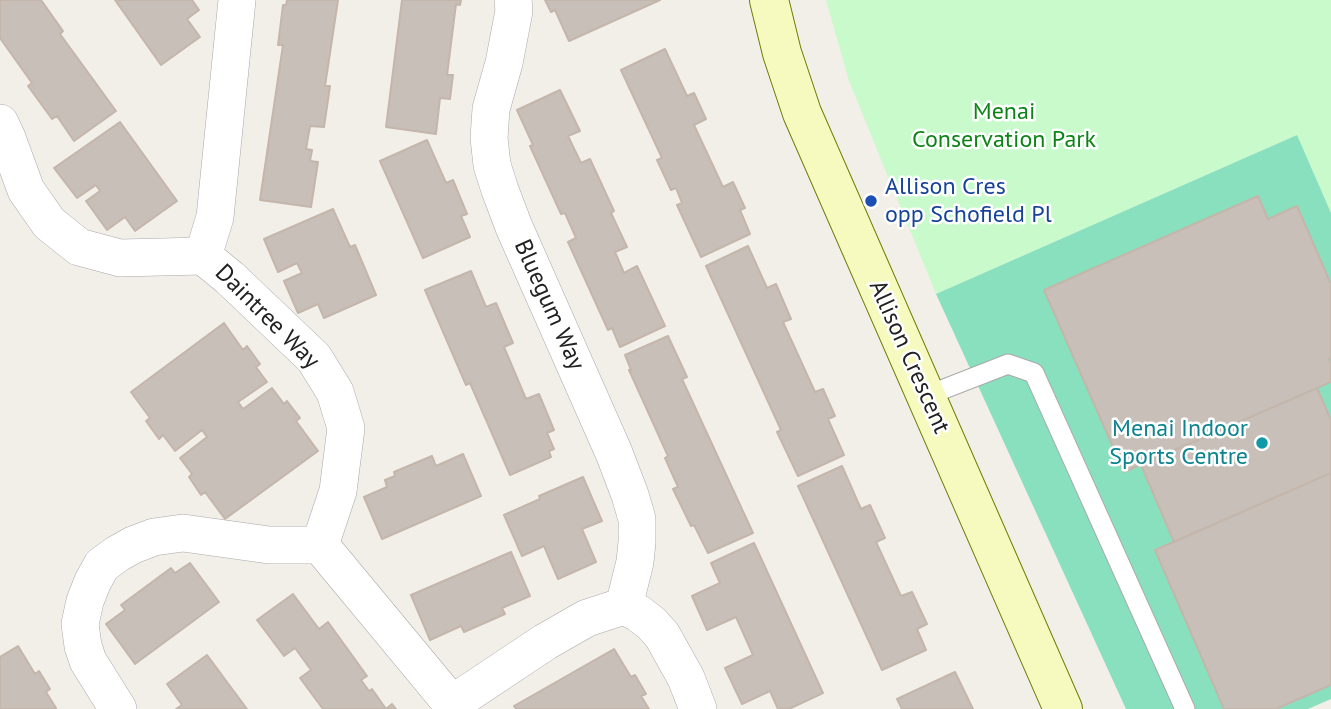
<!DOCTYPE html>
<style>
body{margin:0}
canvas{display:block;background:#f2efe9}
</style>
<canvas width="1331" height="709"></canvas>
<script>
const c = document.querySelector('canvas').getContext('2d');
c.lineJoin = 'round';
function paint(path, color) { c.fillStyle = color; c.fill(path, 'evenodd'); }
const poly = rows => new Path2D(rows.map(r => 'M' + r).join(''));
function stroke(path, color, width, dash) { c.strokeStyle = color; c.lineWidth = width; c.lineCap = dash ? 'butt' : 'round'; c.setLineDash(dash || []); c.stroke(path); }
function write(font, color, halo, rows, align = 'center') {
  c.font = font + ' "PT Sans",sans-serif'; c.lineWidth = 5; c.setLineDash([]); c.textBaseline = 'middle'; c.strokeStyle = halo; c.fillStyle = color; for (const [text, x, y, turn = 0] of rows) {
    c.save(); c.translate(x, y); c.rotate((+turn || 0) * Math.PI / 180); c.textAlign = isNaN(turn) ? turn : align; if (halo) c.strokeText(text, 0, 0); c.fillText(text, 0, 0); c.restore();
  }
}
paint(poly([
 [826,0,1331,0,1331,213,1297,135,936,294,849,81]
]), '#c8facc');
paint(poly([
 [1297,135,1331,213,1331,699,1308,709,1126,709,936,294]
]), '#88e0be');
const building = poly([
 [0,0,41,0,63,31,60,34,116,111,74,141,57,116,52,119,28,86,32,83,0,38,0,0],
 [115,0,192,0,199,10,187,19,200,37,161,65,115,0],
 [287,0,338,0,325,86,330,86,324,127,310,126,306,149,312,150,310,161,318,162,311,207,260,200,283,45,278,45,283,5,286,5,287,0],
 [402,0,461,0,460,5,456,4,447,75,453,75,450,99,440,98,436,134,386,127,402,0],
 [545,0,660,0,569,41,555,10,551,12,545,0],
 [665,49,687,96,694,93,706,119,694,125,723,187,733,182,745,208,740,210,750,234,701,257,677,205,682,203,676,188,671,190,657,160,662,158,621,70,665,49],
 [560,90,580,131,568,136,581,163,590,159,614,211,611,213,627,247,615,252,624,273,637,266,665,326,620,347,612,328,608,330,568,242,576,238,565,213,561,214,530,146,533,145,517,110,560,90],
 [120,122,177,201,135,231,125,217,107,230,86,201,100,191,96,185,77,198,54,168,120,122],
 [427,140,446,183,453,180,467,214,461,216,470,237,423,258,380,161,427,140],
 [1258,196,1268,219,1297,206,1331,284,1331,358,1329,359,1331,363,1331,382,1124,472,1044,290,1258,196],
 [333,209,350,247,355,245,376,295,324,318,318,304,298,313,284,281,302,273,297,263,278,272,264,239,333,209],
 [748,246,767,288,776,284,791,319,783,322,815,392,823,389,835,416,828,419,844,455,798,476,777,432,781,430,706,266,748,246],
 [471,271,486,307,496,303,513,343,504,347,526,399,539,394,554,430,547,433,554,449,549,451,551,457,510,475,470,383,466,385,425,290,471,271],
 [224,323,243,350,247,346,260,364,256,367,267,382,238,402,243,409,272,388,284,404,287,401,300,418,296,421,318,451,225,519,205,492,201,495,189,477,192,474,180,458,207,437,202,430,175,451,163,435,159,439,146,421,150,418,131,392,224,323],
 [668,336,687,377,682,379,753,533,708,553,694,525,691,526,673,489,678,487,665,458,668,456,629,370,631,370,625,355,668,336],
 [1317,388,1331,420,1331,473,1174,542,1141,465,1317,388],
 [463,454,481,496,382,539,364,497,387,487,385,480,395,476,394,472,432,456,436,466,463,454],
 [842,466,861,509,870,505,885,538,876,542,901,596,912,592,927,624,917,629,926,650,882,670,798,486,842,466],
 [1331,473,1331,685,1276,709,1224,709,1155,550,1331,473],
 [583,477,602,521,582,529,596,562,558,579,544,546,522,556,504,515,540,499,539,496,583,477],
 [754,543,823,693,789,709,778,709,770,691,742,704,725,668,753,655,736,617,707,630,692,596,720,583,711,563,754,543],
 [511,552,530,596,502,608,505,614,464,632,461,626,430,640,411,595,511,552],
 [190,563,219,602,135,664,106,624,125,610,121,605,171,568,175,573,190,563],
 [293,594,319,629,328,622,367,676,361,680,369,691,372,689,386,709,392,704,396,709,323,709,300,678,311,670,295,648,284,656,257,620,293,594],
 [18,646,35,674,39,671,50,689,46,692,56,708,53,709,0,709,0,657,18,646],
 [614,649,631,677,635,675,646,694,641,696,649,709,516,709,514,706,614,649],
 [207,655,247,709,176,709,182,705,167,684,207,655],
 [955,672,973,709,902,709,897,699,955,672]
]);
paint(building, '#c7bfb8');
stroke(building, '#c4b6ab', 2);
const lane = poly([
 [926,396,1008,364,1034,373,1185,709]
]);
const street = poly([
 [237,0,215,217,203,256,230,278,314,358,335,392,346,428,338,491,320,545,456,709],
 [513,0,514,11,504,63,491,109,489,138,492,165,500,190,514,227,614,453,630,495,637,519,637,542,635,562,624,606],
 [0,123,7,138,26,190,49,223,79,247,120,258,203,256],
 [452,704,545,642,587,618,624,606,638,613,651,623,662,635,686,678,698,709],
 [118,709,88,661,83,646,80,624,85,601,93,581,102,565,117,554,133,545,154,537,183,533,269,545,320,545]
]);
const secondary = poly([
 [769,0,782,53,802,113,1063,709]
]);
stroke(lane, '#a9a9a9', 21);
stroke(street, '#a9a9a9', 38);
stroke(secondary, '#707d05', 40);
stroke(lane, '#fff', 19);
stroke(street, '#fff', 37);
stroke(secondary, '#f7fabf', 38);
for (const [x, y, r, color] of [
 [871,201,7,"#1a4fb4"],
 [1262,443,7,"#0f9aa8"]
]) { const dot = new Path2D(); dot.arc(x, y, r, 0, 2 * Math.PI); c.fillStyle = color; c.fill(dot); stroke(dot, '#fff', 2.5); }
write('24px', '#0c8416', '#fff', [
 ["Menai",1004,112],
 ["Conservation Park",1004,140]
]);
write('24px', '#164399', '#fff', [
 ["Allison Cres",885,187],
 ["opp Schofield Pl",885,215]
], 'left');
write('24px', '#222', '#fff', [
 ["Bluegum Way",549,305,66],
 ["Daintree Way",267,317,45],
 ["Allison Crescent",909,357,66]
]);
write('24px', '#0d838f', '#fff', [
 ["Menai Indoor",1248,429],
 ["Sports Centre",1248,457]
], 'right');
</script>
